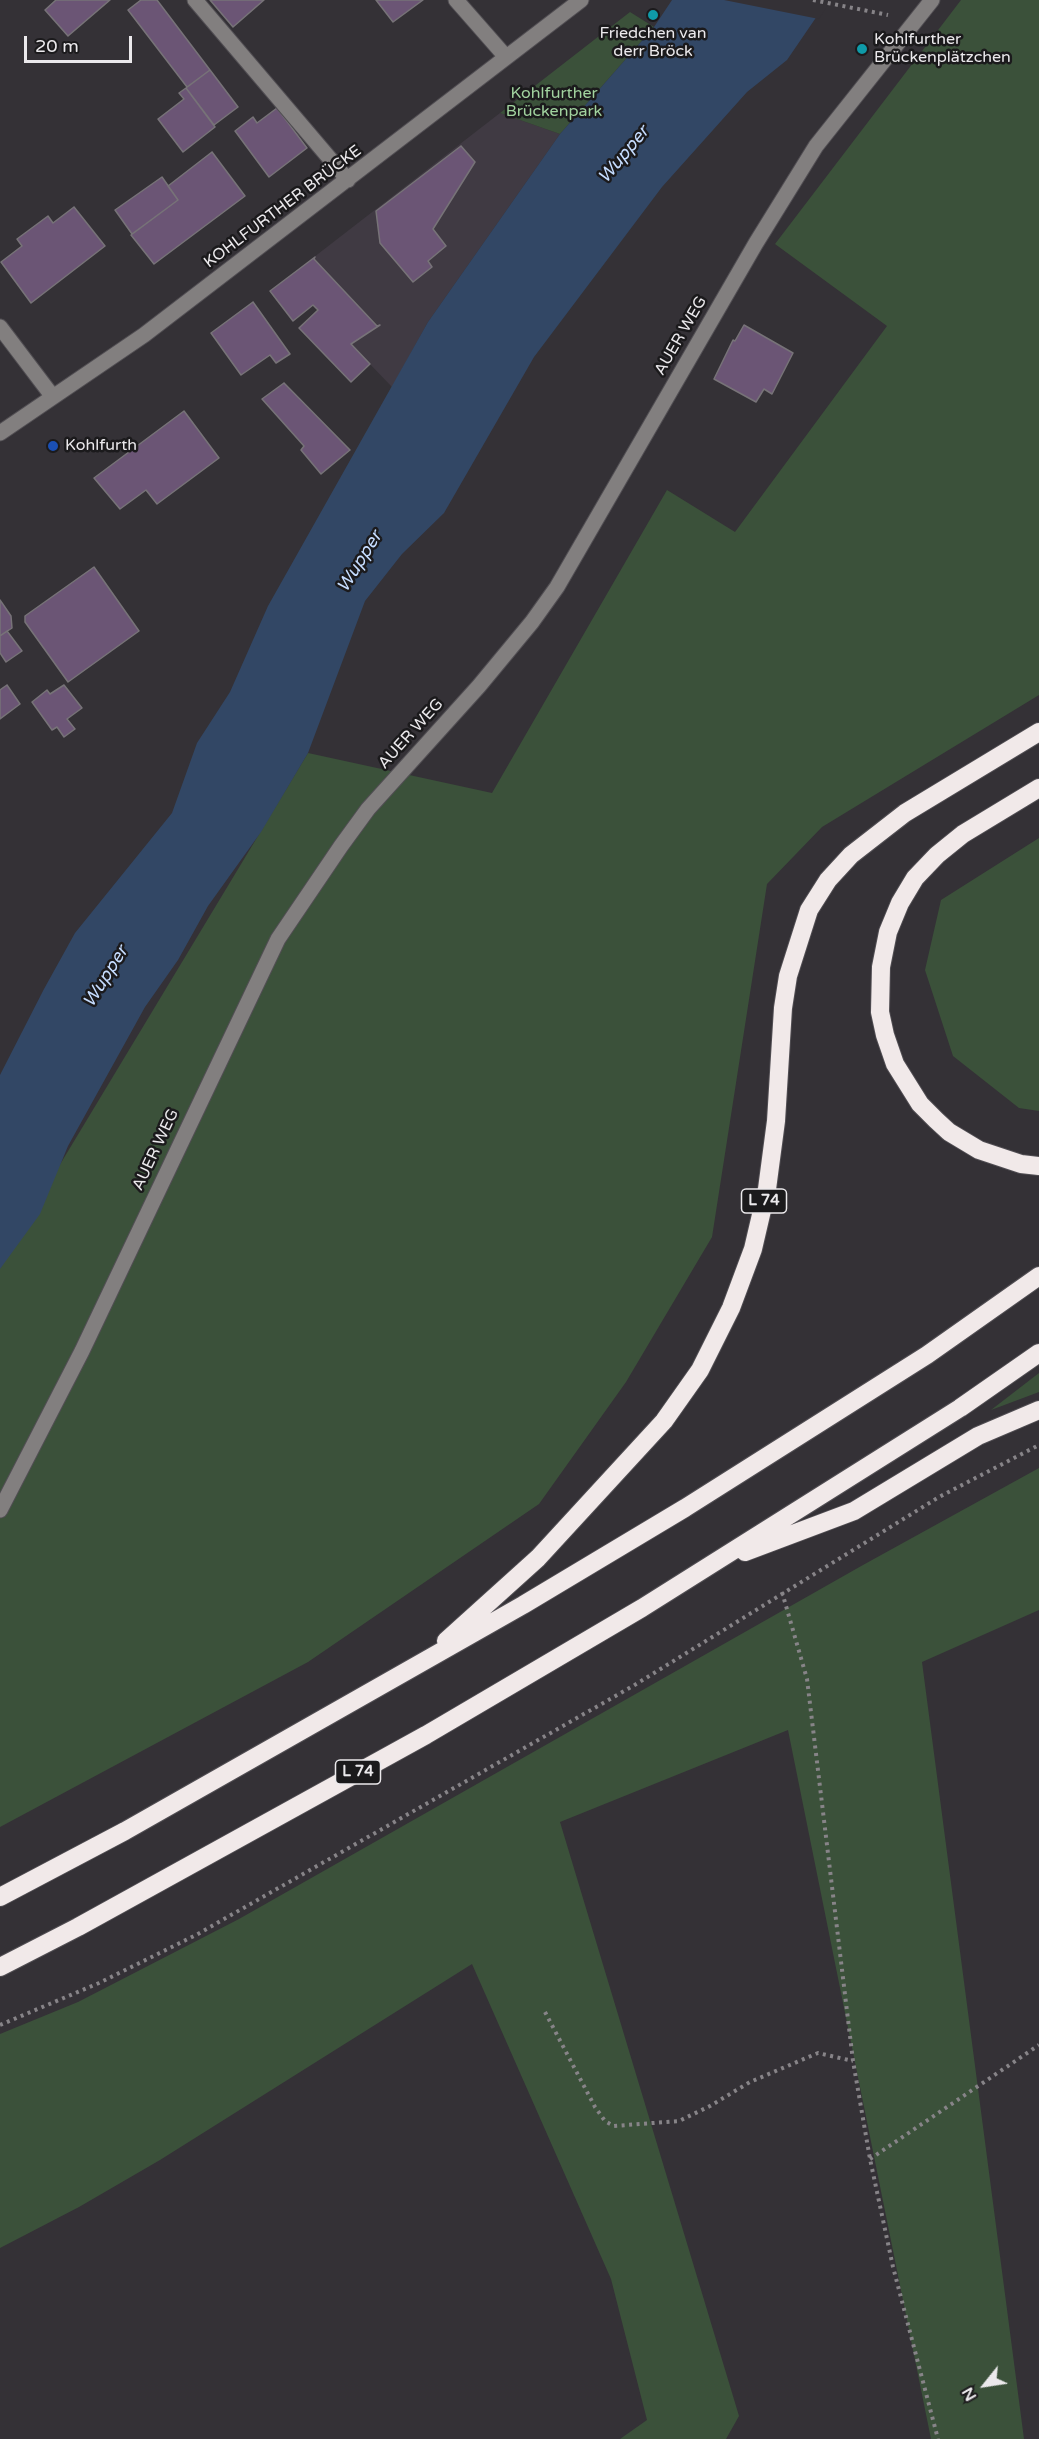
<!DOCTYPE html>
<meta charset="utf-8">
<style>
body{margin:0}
#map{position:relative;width:1039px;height:2439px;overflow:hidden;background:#343136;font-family:"Varela Round",sans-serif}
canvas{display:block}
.north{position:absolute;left:955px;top:2355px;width:60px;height:60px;-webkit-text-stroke:4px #1b1a1c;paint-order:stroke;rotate:240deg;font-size:16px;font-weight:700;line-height:24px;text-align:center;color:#ebe9ec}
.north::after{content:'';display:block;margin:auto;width:21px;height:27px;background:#ebe9ec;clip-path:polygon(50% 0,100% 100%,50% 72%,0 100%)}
.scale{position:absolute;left:24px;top:36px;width:108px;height:27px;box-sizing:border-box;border:3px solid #ebe9ec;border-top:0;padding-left:8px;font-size:18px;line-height:21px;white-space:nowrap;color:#ebe9ec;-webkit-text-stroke:4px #1b1a1c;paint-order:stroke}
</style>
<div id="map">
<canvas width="1039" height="2439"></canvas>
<div class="north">N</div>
<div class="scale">20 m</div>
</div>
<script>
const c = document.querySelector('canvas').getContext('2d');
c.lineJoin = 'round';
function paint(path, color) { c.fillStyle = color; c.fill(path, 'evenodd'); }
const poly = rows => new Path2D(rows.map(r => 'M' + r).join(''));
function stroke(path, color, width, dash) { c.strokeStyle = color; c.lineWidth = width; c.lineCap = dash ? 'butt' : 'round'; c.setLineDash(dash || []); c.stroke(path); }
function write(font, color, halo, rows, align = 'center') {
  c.font = font + ' "Varela Round",sans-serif'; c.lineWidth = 5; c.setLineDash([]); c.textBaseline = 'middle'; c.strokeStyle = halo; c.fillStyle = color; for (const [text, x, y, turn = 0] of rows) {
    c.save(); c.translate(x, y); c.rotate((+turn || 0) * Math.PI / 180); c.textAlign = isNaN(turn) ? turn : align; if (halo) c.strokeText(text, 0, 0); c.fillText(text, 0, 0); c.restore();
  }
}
paint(poly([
 [500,113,560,134,428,322,392,387,287,278]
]), '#403a43');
paint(poly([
 [961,0,1039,0,1039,695,822,827,767,884,712,1237,626,1382,539,1504,308,1662,0,1827,0,1264,308,753,492,793,667,490,735,532,887,326,775,244],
 [630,12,654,27,560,134,500,113],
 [1039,838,1039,1111,1019,1108,953,1056,925,970,941,900],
 [1039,1373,1039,1392,991,1410],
 [1039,1468,1039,1610,922,1662,1024,2439,931,2439,788,1730,560,1822,739,2416,726,2439,620,2439,647,2420,611,2279,472,1964,160,2160,79,2207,0,2248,0,2034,78,2002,239,1919,863,1565]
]), '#3b513a');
paint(poly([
 [672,0,828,0,787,60,747,92,662,187,534,357,444,513,402,554,365,601,308,753,261,832,208,906,178,960,145,1007,68,1146,40,1214,0,1269,0,1075,44,989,75,933,172,813,197,743,230,692,268,606,428,322,560,134,654,27]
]), '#324765');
paint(poly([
 [724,0,831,0,819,19]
]), '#343136');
const building = poly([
 [56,0,110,0,68,36,45,10,56,0],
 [141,0,157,0,210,70,187,87,128,10,141,0],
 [210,0,264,0,233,27,210,0],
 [376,0,423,0,393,22,376,0],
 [210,70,238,107,214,125,186,88,210,70],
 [186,88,215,127,183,152,158,119,184,99,179,93,186,88],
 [277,108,307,148,269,177,235,131,253,117,257,123,277,108],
 [461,146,475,162,433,229,446,246,428,261,432,267,413,282,380,243,376,211,461,146],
 [212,152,245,196,154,264,131,235,178,200,168,186,212,152],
 [162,177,178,200,132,234,115,210,162,177],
 [74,207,105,246,31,303,1,262,22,246,17,239,48,216,53,223,74,207],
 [315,257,314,259,377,326,380,325,351,344,370,364,351,382,299,328,318,310,313,305,293,321,270,291,315,257],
 [253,302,290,354,276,363,270,355,241,375,211,333,253,302],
 [744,325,793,353,772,394,764,389,756,402,714,379,733,340,735,341,744,325],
 [284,383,350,450,321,474,301,450,304,446,262,399,284,383],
 [184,411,219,458,157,504,146,490,120,509,94,478,184,411],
 [94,567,139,631,68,682,25,622,25,616,94,567],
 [0,600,11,616,12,628,0,636,0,600],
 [7,631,22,651,6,662,0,653,0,636,7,631],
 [7,685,20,704,0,719,0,690,7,685],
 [64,685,82,708,67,719,75,729,64,737,57,727,52,730,32,702,47,690,50,694,64,685]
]);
paint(building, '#6b5575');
stroke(building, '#777378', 1.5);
const minor = poly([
 [195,0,348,180],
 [456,0,506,57],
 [0,327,53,397],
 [0,433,144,335,581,0],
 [0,1510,82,1351,278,939,341,846,368,809,479,686,532,622,557,587,756,243,816,146,932,0]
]);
const highway = poly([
 [1039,788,963,834,937,855,915,878,900,903,888,932,881,967,880,1012,885,1035,895,1064,920,1104,936,1120,949,1132,979,1150,1021,1164,1039,1166],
 [745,1552,854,1511,978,1436,1039,1410],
 [446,1641,538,1558,664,1421,700,1370,731,1308,753,1249,767,1189,776,1121,783,1008,788,976,809,910,828,880,851,855,905,813,1039,732],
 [0,1897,125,1831,523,1605,685,1508,927,1355,1039,1276],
 [0,1967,78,1927,426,1735,642,1608,960,1408,1039,1353]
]);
stroke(minor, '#514e53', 17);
stroke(highway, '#514e53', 20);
stroke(poly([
 [813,0,888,15],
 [782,1592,807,1679,853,2061,870,2159,893,2267,938,2439],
 [545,2012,595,2107,605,2121,614,2126,679,2121,710,2106,750,2082,818,2053,853,2061],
 [0,2025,99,1983,196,1935,633,1686,939,1497,1039,1445],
 [870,2159,1039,2045]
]), '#878488', 4, [3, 4.5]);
stroke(minor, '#827f7f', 15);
stroke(highway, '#f1e9e9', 18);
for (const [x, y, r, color] of [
 [653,15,6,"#0f9aa8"],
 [862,49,6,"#0f9aa8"],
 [53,446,6,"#1a4fb4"]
]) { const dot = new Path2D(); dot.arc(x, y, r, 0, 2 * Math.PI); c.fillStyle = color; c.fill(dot); stroke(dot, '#1b1a1c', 2); }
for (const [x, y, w] of [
 [764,1201,45],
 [358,1772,45]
]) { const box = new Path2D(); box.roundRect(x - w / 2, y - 12, w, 24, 4.5); c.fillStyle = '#1b1a1c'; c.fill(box); stroke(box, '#ebe9ec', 1.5); }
write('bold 15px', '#ebe9ec', null, [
 ["L 74",764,1201],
 ["L 74",358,1772]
]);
write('16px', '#ebe9ec', '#1b1a1c', [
 ["Friedchen van",653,34,"center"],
 ["derr Bröck",653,52,"center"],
 ["Kohlfurther",874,40],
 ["Brückenplätzchen",874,58],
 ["Kohlfurth",65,446]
], 'left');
write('16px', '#a1d39f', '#1b1a1c', [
 ["Kohlfurther",554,94],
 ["Brückenpark",554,112]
]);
write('16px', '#ebe9ec', '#1b1a1c', [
 ["KOHLFURTHER BRÜCKE",283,207,-37],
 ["AUER WEG",681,336,-60],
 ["AUER WEG",411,734,-48],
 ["AUER WEG",156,1150,-65]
]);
write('italic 18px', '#c6ddff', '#1b1a1c', [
 ["Wupper",624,155,-50],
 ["Wupper",360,562,-58],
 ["Wupper",106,977,-58]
]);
</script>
